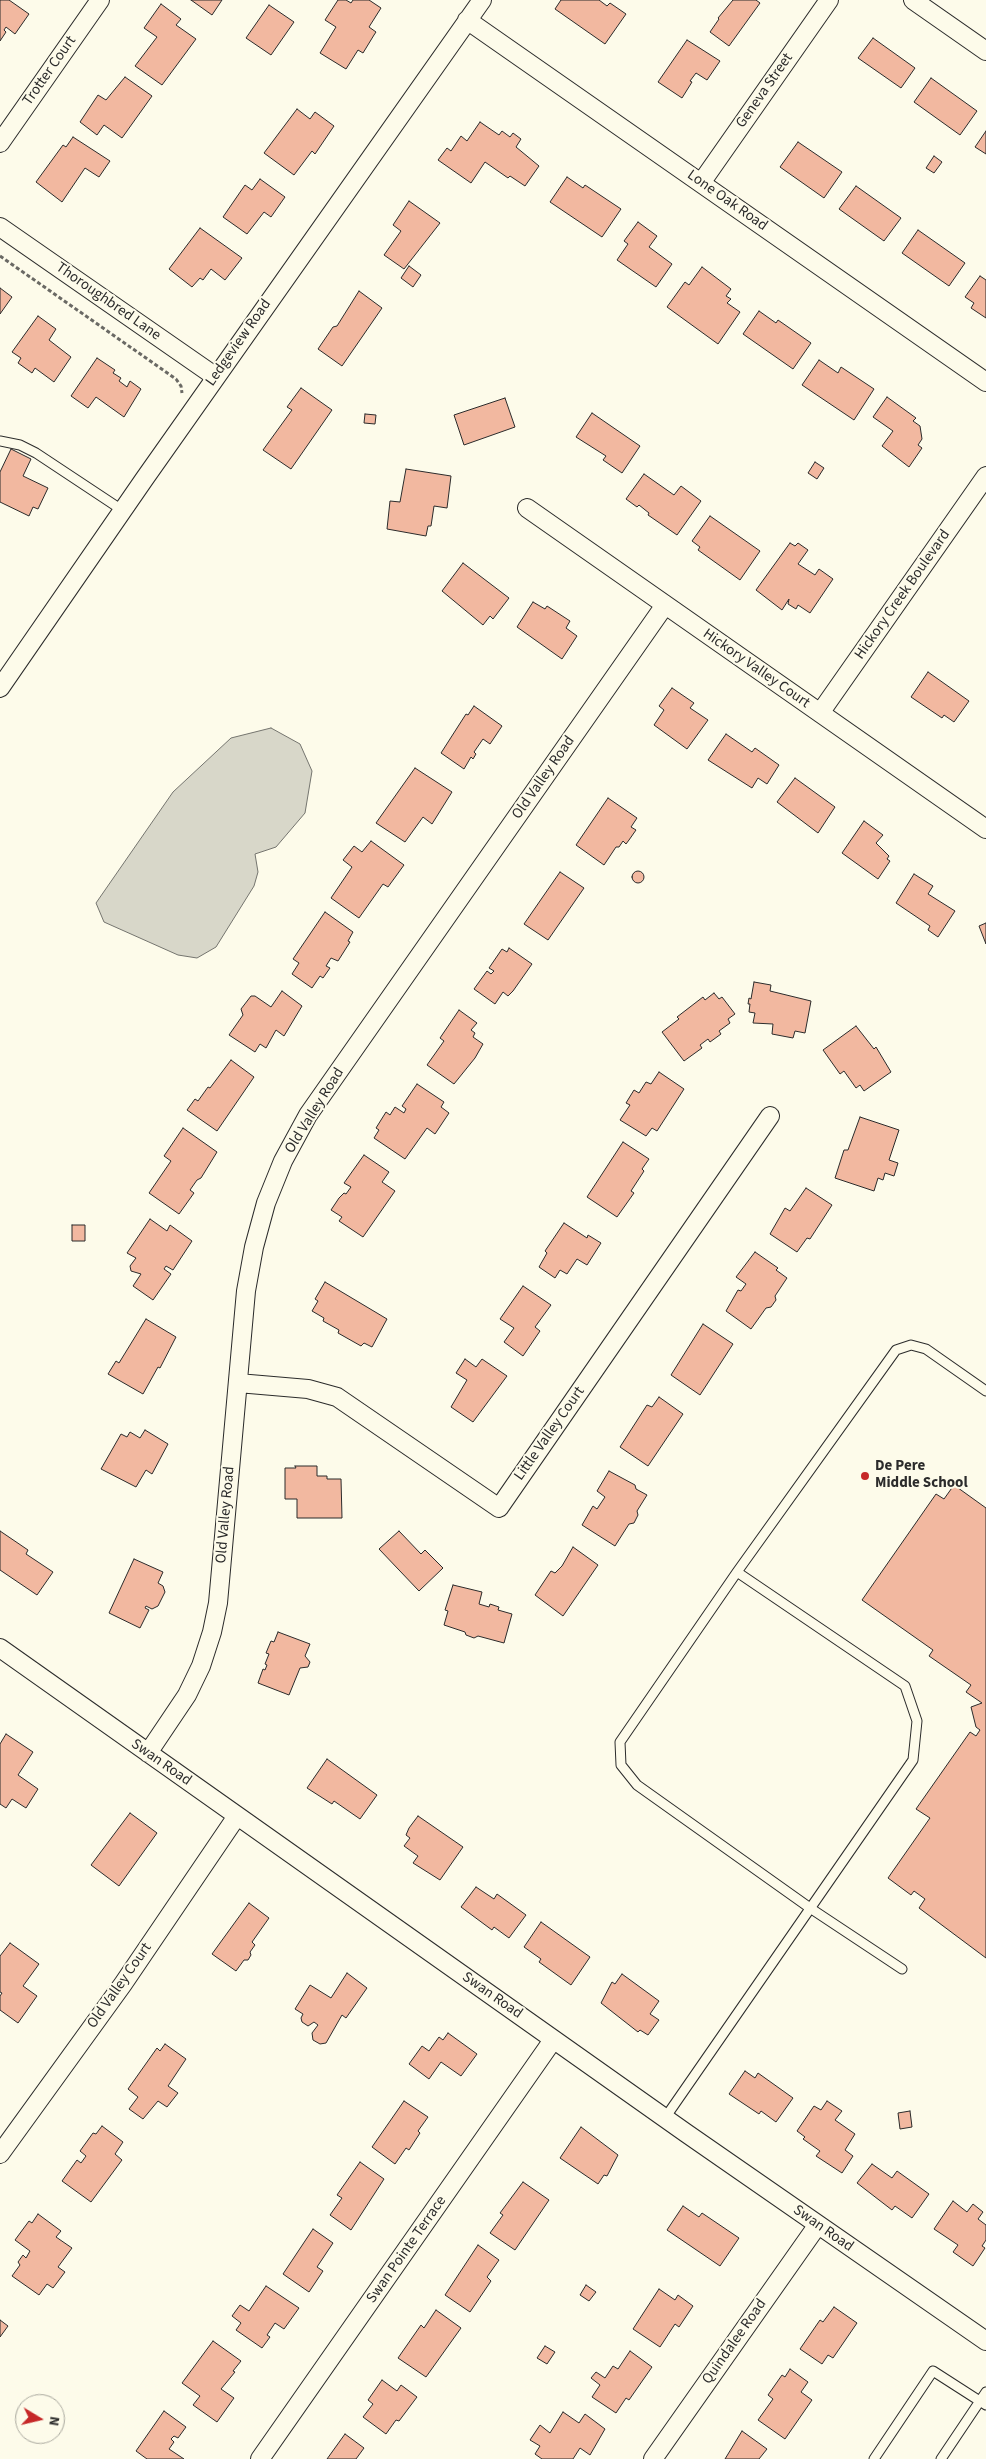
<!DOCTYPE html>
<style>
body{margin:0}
#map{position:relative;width:986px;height:2459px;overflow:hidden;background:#fdfbea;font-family:"Source Sans 3",sans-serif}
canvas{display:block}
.north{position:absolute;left:15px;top:2394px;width:50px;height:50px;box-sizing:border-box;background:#fdfbea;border:1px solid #a9a89e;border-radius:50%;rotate:99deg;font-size:14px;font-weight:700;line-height:20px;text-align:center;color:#2b2b2b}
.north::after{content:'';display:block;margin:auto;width:18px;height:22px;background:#c62828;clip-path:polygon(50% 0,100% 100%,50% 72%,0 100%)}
</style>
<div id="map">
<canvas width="986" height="2459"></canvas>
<div class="north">N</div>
</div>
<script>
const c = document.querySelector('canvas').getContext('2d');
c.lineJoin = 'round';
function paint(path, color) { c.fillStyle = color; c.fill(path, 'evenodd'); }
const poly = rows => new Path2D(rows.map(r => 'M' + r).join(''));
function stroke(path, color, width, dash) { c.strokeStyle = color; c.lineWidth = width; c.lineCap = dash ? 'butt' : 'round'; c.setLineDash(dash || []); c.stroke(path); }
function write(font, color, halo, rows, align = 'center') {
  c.font = font + ' "Source Sans 3",sans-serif'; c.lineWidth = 4; c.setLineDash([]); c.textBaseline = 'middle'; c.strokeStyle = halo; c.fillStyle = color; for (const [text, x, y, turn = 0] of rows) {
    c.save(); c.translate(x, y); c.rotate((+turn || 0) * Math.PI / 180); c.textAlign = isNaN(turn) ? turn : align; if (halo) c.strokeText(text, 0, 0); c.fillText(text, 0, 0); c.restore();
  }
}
const water = poly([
 [271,728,300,744,312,771,305,813,276,847,255,854,258,872,254,886,216,947,197,958,178,955,104,922,96,903,173,792,231,738,271,728]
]);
paint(water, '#d8d7c9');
stroke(water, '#74746e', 1);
const building = poly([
 [0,0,9,0,29,14,15,34,6,27,4,30,6,32,0,41,0,0],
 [191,0,222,0,212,15,191,0],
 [338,0,346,0,351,3,353,0,369,0,381,8,369,27,376,32,374,35,363,53,358,50,346,69,320,53,336,27,325,20,338,0],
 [561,0,599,0,607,6,610,3,626,14,605,44,555,9,561,0],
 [733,0,756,0,760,3,729,46,710,32,719,19,718,18,733,0],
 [161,4,181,19,176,25,196,39,162,85,135,66,157,37,144,28,161,4],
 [269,5,294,22,271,55,246,38,269,5],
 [873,38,915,68,901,88,858,58,873,38],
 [687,40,720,61,707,80,696,73,690,81,692,82,682,98,658,82,687,40],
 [125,77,152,96,122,138,104,125,97,135,80,122,98,95,106,100,125,77],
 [931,78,977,111,960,135,914,102,931,78],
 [297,109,310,119,315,112,334,126,315,154,312,151,294,175,264,153,297,109],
 [480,122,499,135,502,131,510,137,513,133,521,139,516,147,539,166,525,186,510,176,508,178,485,162,471,183,438,160,447,148,451,151,461,136,467,141,480,122],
 [986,131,986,154,975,147,986,131],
 [73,137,110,161,99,177,85,168,62,202,36,182,63,145,66,147,73,137],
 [798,142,842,172,824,198,780,167,798,142],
 [934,156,942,162,934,173,926,168,934,156],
 [567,177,583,188,585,185,621,209,602,237,550,202,567,177],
 [260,179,285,197,271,217,264,212,247,234,223,217,245,185,252,190,260,179],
 [856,186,901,218,884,241,839,209,856,186],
 [409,201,440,223,404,269,384,255,401,231,393,225,409,201],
 [638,222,657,236,649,247,672,264,656,287,617,260,628,244,624,241,638,222],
 [200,228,242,258,225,280,211,269,203,280,200,278,192,287,169,269,200,228],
 [918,230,965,263,949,286,902,253,918,230],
 [409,266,421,275,413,287,401,278,409,266],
 [702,267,731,289,726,296,731,299,727,303,740,312,718,344,667,307,685,282,689,285,702,267],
 [980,276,986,280,986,318,971,308,974,303,965,297,980,276],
 [0,288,12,297,0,314,0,288],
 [359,291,382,308,342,366,318,349,333,327,337,326,359,291],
 [759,311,776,323,778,320,811,343,793,369,743,334,759,311],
 [38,316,56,329,49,340,71,357,54,382,35,368,32,373,18,363,21,358,12,352,38,316],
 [97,358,115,370,113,373,121,378,119,381,127,387,130,381,141,389,124,417,96,397,88,408,71,396,97,358],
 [819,360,838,373,841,367,874,389,854,420,802,385,819,360],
 [301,388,332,410,291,469,263,450,292,410,287,407,301,388],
 [887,397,916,418,913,421,920,426,922,439,918,445,922,448,909,467,882,446,893,431,873,417,887,397],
 [505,398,515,427,464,445,454,415,505,398],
 [592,413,640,446,622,473,603,460,606,456,576,437,592,413],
 [365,414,376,415,375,424,364,423,365,414],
 [11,449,31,459,23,476,48,488,38,509,33,507,29,516,0,502,0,472,11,449],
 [815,462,824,468,817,479,808,473,815,462],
 [406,469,451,476,447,508,434,506,431,526,428,526,426,536,387,529,390,501,400,502,406,469],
 [644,474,674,495,681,486,701,501,677,535,648,515,649,513,639,505,637,507,626,499,644,474],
 [710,516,760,551,740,580,698,550,700,547,692,541,710,516],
 [790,543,795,546,798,543,808,550,798,564,815,575,819,569,833,579,810,613,798,605,796,609,788,604,789,599,782,610,756,590,790,543],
 [463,563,509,598,493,619,490,616,483,625,442,591,463,563],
 [533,602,545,609,547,606,570,621,566,628,577,636,562,659,517,627,533,602],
 [928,672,969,701,954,722,944,715,942,718,911,697,928,672],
 [672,688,694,703,690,708,708,720,687,749,654,725,664,710,659,706,672,688],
 [474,706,502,726,490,744,483,739,474,752,476,754,473,759,471,757,464,769,441,753,466,714,468,715,474,706],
 [726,734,752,752,755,748,779,765,767,784,758,778,752,788,708,760,726,734],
 [415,768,452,792,432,824,423,817,405,842,376,823,415,768],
 [795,778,835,807,818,833,777,802,795,778],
 [608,798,637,818,631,827,636,830,629,840,626,844,623,841,619,847,616,847,604,865,576,845,608,798],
 [864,821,883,835,876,843,889,856,887,859,890,861,878,879,842,853,864,821],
 [371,841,404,865,388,887,383,884,359,918,331,898,352,867,343,860,354,846,362,852,371,841],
 '632 877a6 6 0 1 1 12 0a6 6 0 1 1-12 0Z',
 [560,872,584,888,548,940,524,924,560,872],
 [914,874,933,886,928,894,955,911,938,937,928,930,930,926,896,903,914,874],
 [325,912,353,932,348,941,350,942,338,961,331,958,326,966,330,968,323,978,320,976,312,988,292,974,299,963,293,959,325,912],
 [986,923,986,944,979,926,986,923],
 [509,948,532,964,513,991,508,996,503,992,495,1004,474,989,487,971,491,974,494,971,489,968,502,949,507,952,509,948],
 [754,982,771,985,770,991,811,1001,805,1033,795,1031,793,1038,772,1034,773,1024,753,1023,755,1013,749,1012,750,1004,748,1004,749,998,751,999,754,982],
 [282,991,302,1006,284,1036,276,1030,266,1048,260,1044,255,1052,229,1035,243,1015,241,1009,251,996,255,996,271,1007,282,991],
 [714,993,719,999,722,997,735,1014,728,1019,730,1023,719,1031,721,1034,710,1042,708,1039,700,1045,702,1048,684,1061,662,1032,679,1019,677,1017,703,997,705,1000,714,993],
 [459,1010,477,1023,471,1030,475,1033,473,1037,483,1044,475,1058,454,1084,427,1065,444,1041,440,1038,459,1010],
 [856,1026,874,1049,876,1047,891,1072,864,1091,860,1085,856,1088,844,1071,840,1074,823,1050,856,1026],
 [231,1060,254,1077,217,1131,187,1110,195,1099,198,1101,208,1087,210,1088,231,1060],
 [659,1072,684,1089,657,1131,652,1128,646,1136,620,1120,630,1105,626,1103,634,1090,639,1093,646,1082,651,1084,659,1072],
 [417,1084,444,1102,441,1107,449,1113,435,1134,427,1128,405,1159,374,1138,379,1130,376,1128,386,1112,390,1115,395,1107,404,1113,406,1109,402,1106,417,1084],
 [860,1117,899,1130,889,1160,898,1163,894,1176,885,1173,883,1180,878,1178,874,1191,835,1178,844,1150,848,1150,860,1117],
 [183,1128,217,1152,201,1178,197,1180,190,1190,194,1193,179,1214,149,1193,171,1161,164,1156,183,1128],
 [623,1142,649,1159,642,1169,644,1171,631,1191,634,1193,617,1217,587,1197,623,1142],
 [364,1155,389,1172,382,1182,395,1191,363,1237,339,1221,342,1217,331,1210,339,1198,344,1193,346,1194,351,1187,344,1183,364,1155],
 [806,1188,832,1205,810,1239,807,1238,797,1252,770,1234,785,1208,790,1211,806,1188],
 [150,1219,167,1231,170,1225,192,1241,173,1270,166,1266,164,1269,171,1274,153,1300,133,1286,141,1274,131,1271,130,1266,136,1258,127,1253,150,1219],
 [564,1223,587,1238,588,1235,601,1243,587,1265,577,1259,567,1274,560,1270,555,1278,539,1267,547,1253,545,1251,564,1223],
 [72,1225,85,1225,85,1241,72,1241,72,1225],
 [755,1252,778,1268,776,1270,787,1278,775,1296,776,1300,771,1307,766,1308,751,1329,726,1311,738,1290,741,1291,746,1284,736,1277,755,1252],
 [325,1282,387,1319,372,1347,364,1343,361,1346,338,1333,339,1330,323,1321,324,1318,312,1311,318,1301,315,1299,325,1282],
 [523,1286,551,1305,535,1327,540,1331,523,1356,504,1342,514,1328,500,1319,523,1286],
 [146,1319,176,1337,160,1368,158,1367,143,1394,108,1374,116,1361,119,1363,146,1319],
 [703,1324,733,1344,700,1395,671,1375,703,1324],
 [465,1359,476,1367,482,1359,507,1376,473,1422,451,1407,467,1380,456,1373,465,1359],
 [659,1397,683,1414,648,1466,620,1447,647,1405,652,1407,659,1397],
 [145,1430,168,1444,152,1474,146,1470,136,1487,101,1469,121,1434,127,1437,130,1432,140,1438,145,1430],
 [295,1466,317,1466,317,1476,327,1476,327,1479,341,1479,342,1518,297,1518,297,1499,285,1499,285,1468,296,1468,295,1466],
 [609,1471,635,1485,636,1489,647,1495,637,1511,638,1515,634,1523,629,1524,615,1546,582,1525,593,1506,597,1509,605,1497,597,1491,609,1471],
 [954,1485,986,1508,986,1958,919,1908,925,1899,914,1891,911,1895,888,1878,930,1818,916,1809,970,1732,976,1736,980,1730,976,1727,971,1707,982,1703,966,1692,971,1685,929,1656,933,1650,862,1600,936,1494,944,1499,954,1485],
 [0,1531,28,1550,26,1554,53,1572,37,1595,0,1570,0,1531],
 [399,1531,421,1554,425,1550,443,1568,419,1591,379,1549,399,1531],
 [573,1547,598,1565,563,1616,535,1595,551,1571,555,1573,562,1566,573,1547],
 [134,1559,163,1572,158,1583,163,1586,165,1592,158,1606,152,1609,146,1606,145,1608,149,1610,140,1628,109,1613,134,1559],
 [453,1585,482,1592,479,1604,489,1607,490,1604,499,1607,498,1610,512,1614,504,1643,478,1636,474,1638,466,1635,465,1632,444,1625,448,1611,445,1610,453,1585],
 [278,1632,310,1644,305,1656,310,1662,308,1667,300,1668,289,1695,258,1683,263,1669,265,1670,267,1665,265,1664,269,1654,266,1653,271,1641,274,1642,278,1632],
 [6,1734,33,1752,18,1775,38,1789,26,1808,12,1799,6,1808,0,1804,0,1744,6,1734],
 [327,1759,377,1795,360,1819,334,1801,332,1804,307,1788,327,1759],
 [130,1813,157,1833,119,1886,91,1865,130,1813],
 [418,1816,463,1847,440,1880,413,1863,418,1856,404,1846,410,1838,406,1835,409,1828,418,1816],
 [476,1887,494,1899,497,1894,526,1915,509,1938,494,1927,492,1930,461,1907,476,1887],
 [249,1903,269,1918,252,1942,255,1945,250,1952,251,1955,248,1960,244,1960,236,1971,212,1954,249,1903],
 [541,1922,590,1957,571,1985,539,1962,541,1959,524,1947,541,1922],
 [10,1943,39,1964,23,1986,37,1996,18,2023,0,2010,0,1996,2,1993,0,1992,0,1956,10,1943],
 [347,1973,367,1988,346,2018,342,2015,326,2043,320,2044,313,2040,312,2033,318,2025,314,2022,308,2026,302,2022,301,2018,303,2014,295,2009,310,1985,331,1998,347,1973],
 [622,1974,659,2001,650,2014,659,2020,648,2035,640,2030,638,2032,601,2003,612,1982,615,1984,622,1974],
 [448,2033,477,2054,461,2076,441,2062,429,2079,409,2064,422,2046,429,2051,439,2037,443,2040,448,2033],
 [165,2044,186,2059,168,2086,178,2093,167,2107,158,2101,143,2119,129,2109,138,2097,128,2089,157,2048,160,2051,165,2044],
 [745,2071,755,2078,758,2073,793,2098,776,2122,761,2111,759,2114,729,2094,745,2071],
 [404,2101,428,2117,418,2131,420,2133,409,2150,406,2148,395,2164,372,2147,404,2101],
 [827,2101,842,2111,835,2120,855,2134,845,2150,853,2156,842,2173,816,2156,820,2151,803,2139,805,2137,797,2131,814,2106,821,2110,827,2101],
 [910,2111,912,2127,900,2129,898,2113,910,2111],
 [102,2126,123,2142,115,2154,122,2160,91,2202,62,2181,77,2160,81,2163,86,2156,80,2151,93,2133,96,2134,102,2126],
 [581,2127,618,2155,607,2176,604,2175,598,2184,560,2158,581,2127],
 [360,2162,384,2179,351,2230,330,2215,342,2198,337,2195,360,2162],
 [872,2164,892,2178,897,2171,929,2194,912,2218,895,2206,892,2210,857,2183,872,2164],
 [523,2182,549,2200,515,2250,490,2233,503,2215,500,2213,523,2182],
 [953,2201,967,2212,973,2204,983,2212,978,2219,986,2225,986,2240,982,2246,985,2248,973,2266,953,2252,958,2245,934,2229,953,2201],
 [683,2206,699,2217,702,2213,739,2238,720,2266,667,2230,683,2206],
 [38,2214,61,2231,56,2237,72,2248,58,2267,65,2272,53,2288,47,2284,39,2295,12,2276,20,2265,18,2262,23,2255,26,2258,30,2251,15,2240,29,2221,32,2223,38,2214],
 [313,2229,333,2243,317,2267,323,2271,309,2292,283,2274,313,2229],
 [478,2245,499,2260,487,2277,491,2281,470,2312,445,2295,478,2245],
 [586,2285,596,2292,589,2301,580,2295,586,2285],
 [266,2286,299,2308,284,2329,275,2323,267,2335,270,2337,262,2348,236,2330,241,2323,232,2316,240,2305,249,2311,266,2286],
 [659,2289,675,2300,678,2295,693,2306,679,2327,675,2324,660,2347,633,2329,659,2289],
 [834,2307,857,2323,833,2358,828,2355,822,2364,800,2349,820,2320,823,2322,834,2307],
 [436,2310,461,2328,426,2377,398,2358,421,2325,424,2328,436,2310],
 [0,2320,8,2326,0,2337,0,2320],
 [213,2341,241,2361,233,2371,235,2372,221,2389,234,2398,217,2422,193,2405,200,2396,182,2383,213,2341],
 [545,2346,555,2352,547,2364,537,2358,545,2346],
 [630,2351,652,2367,629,2400,626,2398,616,2413,592,2397,600,2385,591,2378,596,2372,605,2378,613,2366,618,2369,630,2351],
 [790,2369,808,2382,801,2392,812,2400,785,2439,758,2420,773,2399,768,2395,782,2375,785,2377,790,2369],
 [382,2380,397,2391,401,2385,417,2397,399,2421,396,2420,386,2434,363,2417,373,2404,368,2400,382,2380],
 [164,2411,186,2427,178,2438,174,2436,171,2439,174,2442,169,2449,184,2459,147,2459,136,2451,164,2411],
 [563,2412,579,2423,585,2414,605,2429,590,2455,580,2448,573,2459,542,2459,535,2454,540,2446,530,2440,540,2425,550,2433,563,2412],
 [742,2431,767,2449,759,2459,725,2459,742,2431],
 [345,2434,364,2448,356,2459,327,2459,345,2434]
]);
paint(building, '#f2b8a0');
stroke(building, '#2b2b2b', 1);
const service = poly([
 [0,441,20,445,36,453,122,510],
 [902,1969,810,1908,637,1785,621,1765,620,1742,737,1572,896,1350,911,1345,926,1349,986,1391],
 [665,2118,913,1760,917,1721,905,1686,737,1572],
 [874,2459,933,2371,986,2405],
 [941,2459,986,2392]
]);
const minor = poly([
 [913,0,986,51],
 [467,20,986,382],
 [0,143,100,0],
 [701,183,829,0],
 [0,227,216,377],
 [527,508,986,829],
 [0,688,145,478,482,0],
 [820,713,986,476],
 [238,1383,308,1389,337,1397,499,1508,770,1116],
 [0,1648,686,2133,986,2341],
 [148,1753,187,1695,201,1666,212,1632,218,1603,246,1291,254,1247,266,1203,283,1161,308,1115,665,605],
 [0,2154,123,1984,237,1816],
 [260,2459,553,2040],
 [653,2459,817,2226]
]);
stroke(service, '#2b2b2b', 11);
stroke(minor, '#2b2b2b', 20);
stroke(poly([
 [0,256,176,379,181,386,182,393]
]), '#6a6964', 3, [4, 2.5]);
stroke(service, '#fdfbea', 9);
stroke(minor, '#fdfbea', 18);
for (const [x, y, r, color] of [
 [865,1476,5,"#c62828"]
]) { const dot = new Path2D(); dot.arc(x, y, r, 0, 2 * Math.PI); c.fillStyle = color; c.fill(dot); stroke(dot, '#fdfbea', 2); }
write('15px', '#2b2b2b', '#fdfbea', [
 ["Trotter Court",50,71,-55],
 ["Geneva Street",765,91,-55],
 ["Lone Oak Road",727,201,35],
 ["Thoroughbred Lane",108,302,35],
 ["Ledgeview Road",239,343,-55],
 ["Hickory Creek Boulevard",903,595,-55],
 ["Hickory Valley Court",756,669,35],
 ["Old Valley Road",544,778,-55],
 ["Old Valley Road",315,1111,-58],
 ["Little Valley Court",550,1434,-55],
 ["Old Valley Road",226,1515,-85],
 ["Swan Road",161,1763,35],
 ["Old Valley Court",120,1986,-55],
 ["Swan Road",492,1996,35],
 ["Swan Road",823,2229,35],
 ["Swan Pointe Terrace",407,2250,-55],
 ["Quindalee Road",735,2342,-55]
]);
write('bold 15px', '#2b2b2b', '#fdfbea', [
 ["De Pere",875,1467],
 ["Middle School",875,1484]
], 'left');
</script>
